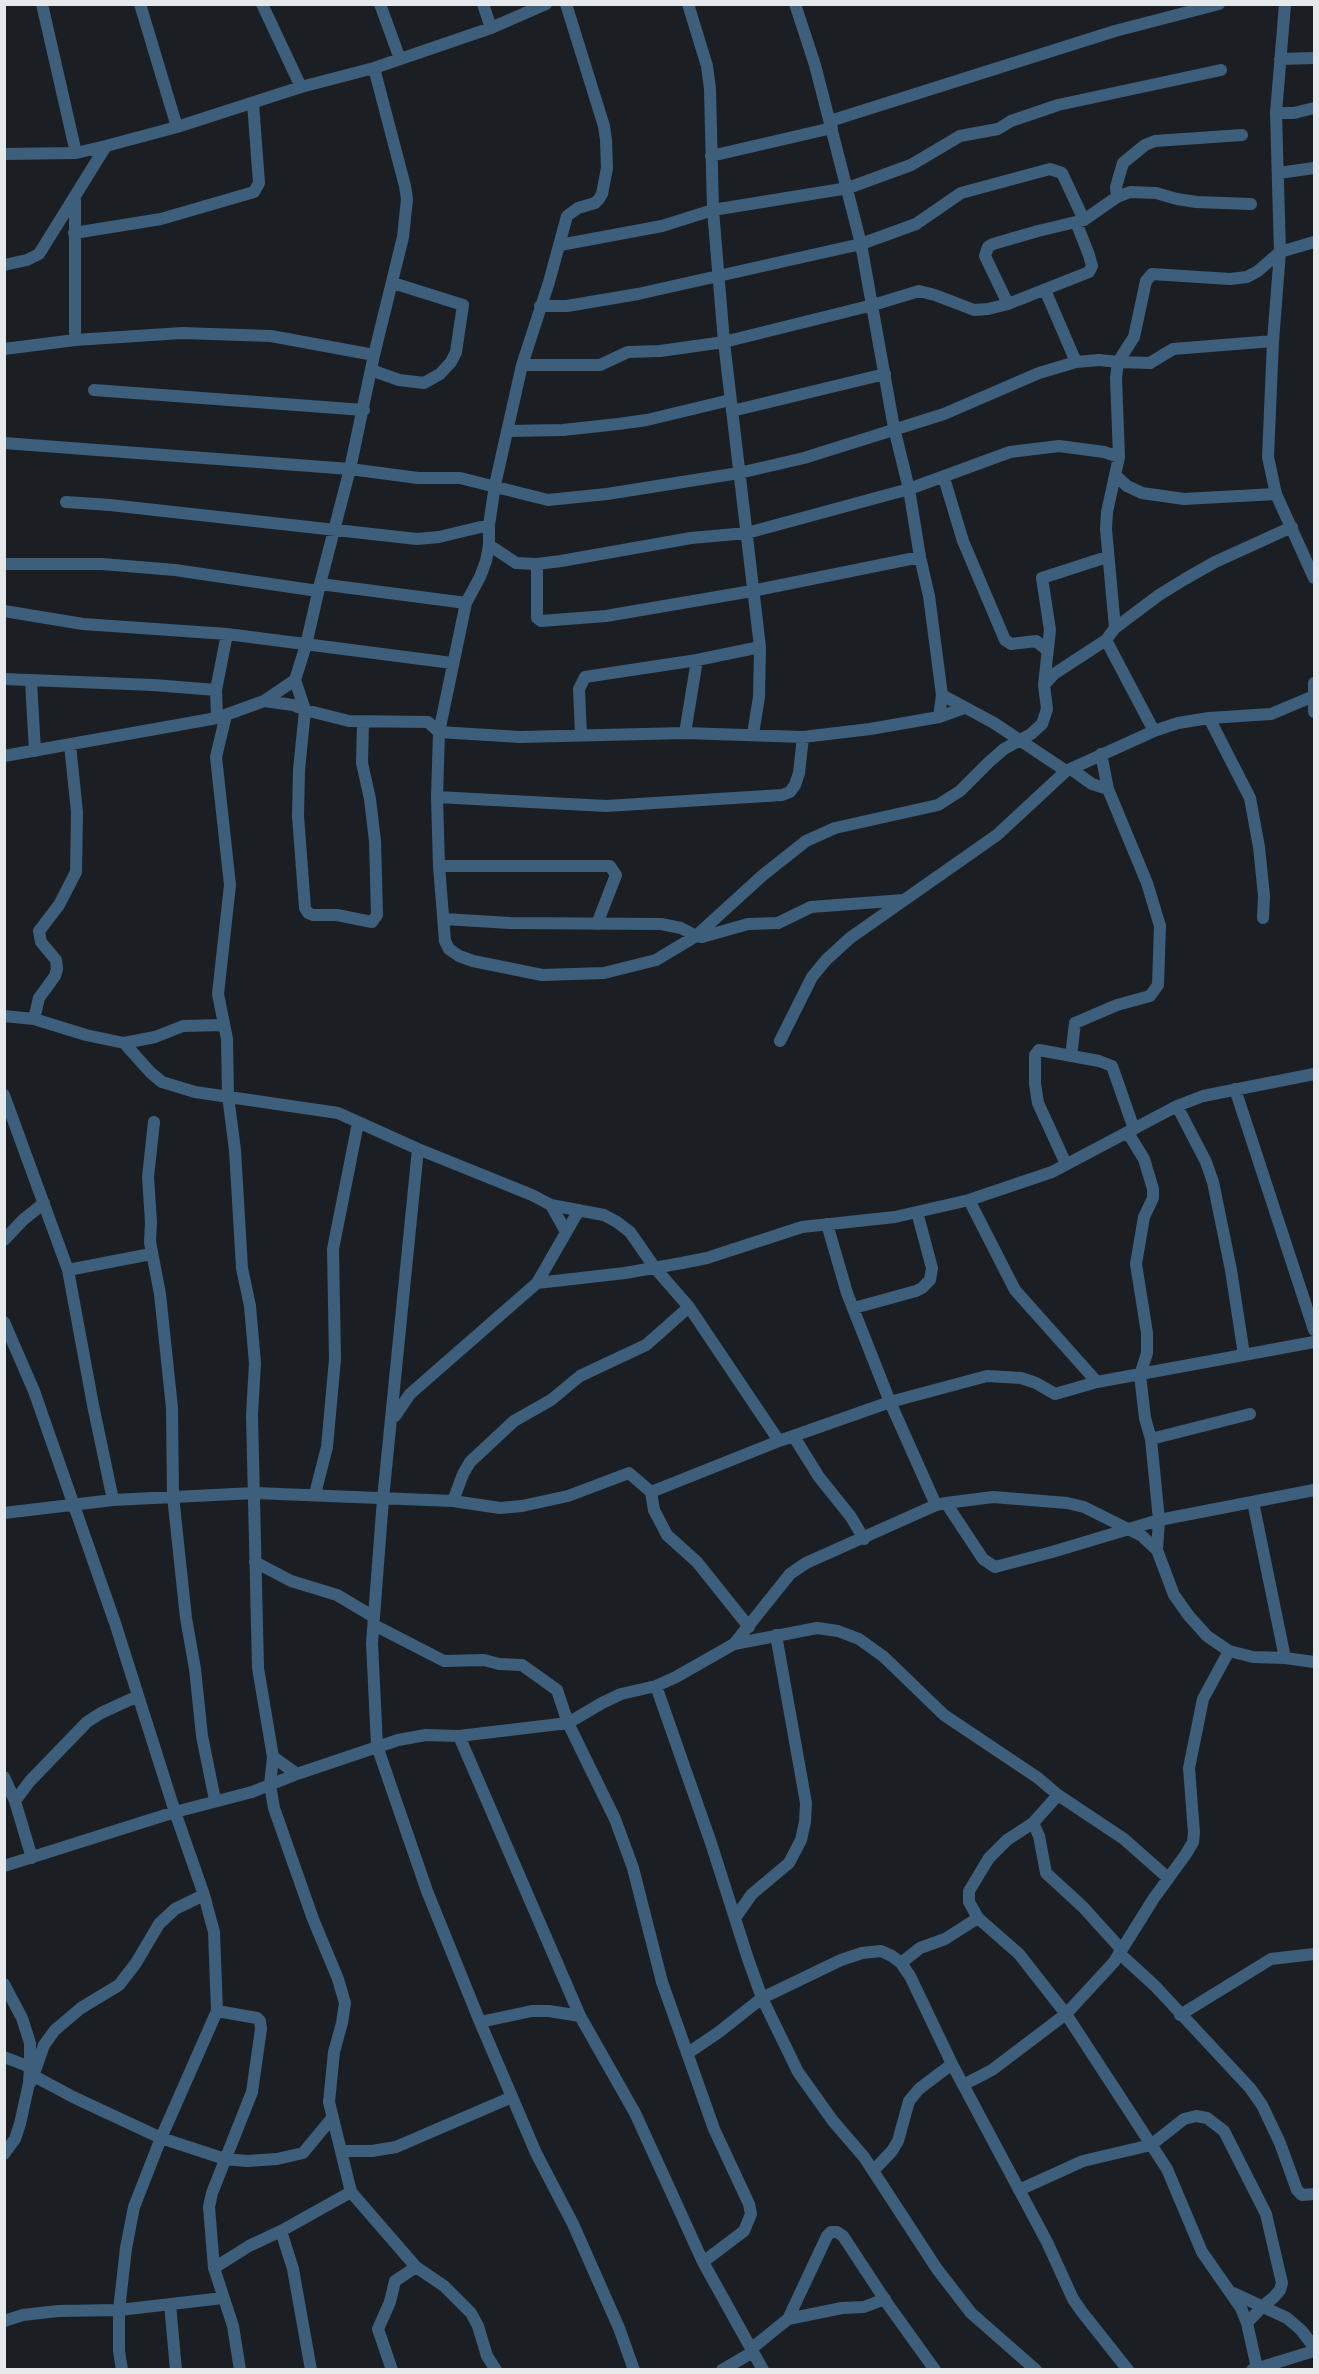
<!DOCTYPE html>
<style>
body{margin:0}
#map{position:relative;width:1319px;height:2374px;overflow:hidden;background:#1b1f23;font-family:Merriweather,serif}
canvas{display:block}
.frame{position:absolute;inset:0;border:6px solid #e6e9eb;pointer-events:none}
</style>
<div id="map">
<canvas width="1319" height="2374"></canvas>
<div class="frame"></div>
</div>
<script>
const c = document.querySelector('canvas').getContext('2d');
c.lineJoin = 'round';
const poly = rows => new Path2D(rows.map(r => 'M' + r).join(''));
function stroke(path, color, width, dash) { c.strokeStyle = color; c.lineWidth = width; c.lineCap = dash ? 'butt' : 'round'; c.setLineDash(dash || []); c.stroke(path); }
stroke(poly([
 [42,4,76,153],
 [140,4,177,127],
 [262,4,301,87],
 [380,4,400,59],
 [483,4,491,28],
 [566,4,604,126,606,140,607,168,602,194,599,199,595,203,578,208,567,216,549,282,522,365,495,485,489,525,489,545,486,561,480,577,466,603,439,732,437,797,439,866,445,941,449,949,459,956,473,961,542,975,604,973,656,960,696,936,763,875,806,841,835,828,938,805,960,791,989,762,1004,749,1031,734,1042,724,1047,709,1044,685,1054,674,1106,640,1115,628,1159,595,1185,579,1215,562,1292,527],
 [688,4,707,66,710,89,713,210,724,342,760,647,759,697,753,734],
 [795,4,815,65,861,244,894,428,909,489,920,557,929,596,942,695,939,717],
 [1285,4,1276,113,1280,252,1273,341,1268,457,1276,494,1314,578],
 [1280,59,1314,58],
 [1276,113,1294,113,1314,108],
 [830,121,1115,31,1219,4],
 [4,154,76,153,106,146,177,127,301,87,374,68,491,28,546,4],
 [711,156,832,128],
 [1279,173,1314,168],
 [1117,197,1116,187,1123,163,1145,145,1155,141,1242,135],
 [74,233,161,219,254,192,259,183,253,103],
 [560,245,662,226,713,210,848,188,911,165,960,136,998,129,1011,121,1058,105,1221,70],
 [4,265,27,260,39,254,106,146],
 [1045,290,1076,362],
 [1008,304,985,256,988,247,993,244,1038,231,1084,220,1117,197,1130,192,1156,193,1177,199,1196,202,1251,204],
 [540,306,567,306,638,294,861,244,916,224,961,193,1050,169,1062,173,1084,220],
 [75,340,75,200],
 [1273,341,1173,349,1150,363,1118,362,1134,337,1146,281,1152,274,1230,279,1247,277,1258,271,1280,252,1314,242],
 [4,349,75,340,182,333,271,336,374,355],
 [522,365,600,365,628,352,660,351,724,342,873,305,919,291,935,295,974,310,988,309,1008,304,1089,272,1092,266,1089,255,1076,222],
 [371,370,399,380,424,383,440,374,451,362,456,352,463,305,393,283],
 [94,390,364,410],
 [732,411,885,374],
 [507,431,563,430,618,424,647,420,730,400],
 [4,443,350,469,418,478,460,478,548,500,607,494,739,473,804,458,944,414,1039,373,1076,362,1099,360,1118,362,1116,378,1119,457,1107,512,1106,529,1115,628],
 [1115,475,1127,486,1142,493,1184,499,1276,494],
 [944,478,963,541,1005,640,1011,644,1036,641,1047,650],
 [66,502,110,505,417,539,439,537,489,525],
 [489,545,516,563,537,564,561,561,691,538,747,533,909,489,1010,452,1059,446,1104,452,1119,457],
 [4,564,102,564,175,570,318,591],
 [537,564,537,618,541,621,606,616,752,591,920,557],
 [320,584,466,603],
 [4,611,83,624,227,634,452,663],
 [1106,640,1154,731],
 [4,679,153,685,216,690],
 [295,680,305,710,299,770,298,816,305,908,308,913,313,915,337,915,372,922,377,915,375,841,370,799,362,763,363,722],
 [31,681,35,751],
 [1314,683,1314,712],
 [1044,685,1050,630,1042,578,1107,557],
 [942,695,994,723,1066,771],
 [264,701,295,680,306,645,320,584,350,469,374,355,403,237,407,199,405,186,374,68],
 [226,715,216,757,230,885,218,994,227,1039,228,1096,235,1150,242,1268,250,1306,255,1363,252,1415,258,1668,273,1757,270,1785,274,1808,313,1919,338,1979,345,2003,342,2023,334,2052,329,2102,351,2192,416,2267,444,2286,471,2313,478,2326,487,2356,496,2370],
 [217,718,216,690,227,634],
 [1209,718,1250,798,1259,847,1264,896,1263,918],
 [685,733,697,660],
 [581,735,579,689,585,677,697,660,760,647],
 [4,756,217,718,264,701,293,705,305,710,349,721,428,722,439,732,520,737,685,733,803,737,870,729,939,717,964,708],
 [1071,769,1092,784,1108,789],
 [437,797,606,806,782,795,790,792,795,785,799,773,803,737],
 [439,866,610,866,616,875,597,924],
 [444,919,510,923,661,924,681,928,696,936,702,937,748,924,778,923,811,907,904,900],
 [4,1016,34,1019,86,1035,124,1043,155,1037,183,1026,224,1025],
 [34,1019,39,998,55,976,57,969,56,960,41,942,39,931,59,905,76,872,77,812,70,745],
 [780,1041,812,977,826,960,850,938,997,835,1066,771,1154,731,1178,723,1209,718,1271,714,1314,696],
 [124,1043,151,1073,162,1082,195,1092,338,1113,418,1149,532,1195,551,1205,604,1215,617,1222,630,1232,655,1268,689,1307,779,1441],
 [1071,1056,1075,1023,1117,1005,1150,996,1158,985,1160,926,1147,883,1108,789,1101,754],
 [1235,1089,1314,1330],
 [4,1095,68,1270,93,1405,113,1500],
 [1177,1106,1206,1162,1213,1182,1231,1270,1244,1355],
 [154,1122,148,1177,151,1222,150,1242,160,1294,172,1408,173,1496,186,1618,195,1669,202,1736,215,1800],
 [1128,1133,1144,1159,1153,1189,1153,1198,1144,1217,1136,1264,1147,1333,1147,1353,1140,1375,1145,1418,1151,1439,1159,1520,1157,1550],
 [418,1149,383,1499,372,1643,377,1746,427,1891,480,2022,536,2153,573,2224,619,2328,634,2370],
 [1066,1164,1038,1103,1035,1084,1035,1055,1039,1050,1099,1061,1112,1066,1134,1129],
 [969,1200,1015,1290,1097,1382],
 [551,1205,566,1232],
 [827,1224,847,1293,890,1402,936,1505],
 [4,1240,23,1220,44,1203],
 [68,1270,151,1254],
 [537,1283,625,1273,682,1263,707,1258,802,1227,895,1217,969,1200,1052,1172,1177,1106,1203,1096,1314,1074],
 [854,1308,916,1291,922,1288,930,1280,932,1268,917,1212],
 [4,1322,34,1391,115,1623,175,1812,204,1895,214,1932,217,2011,257,2018,260,2021,261,2029,252,2092,212,2193,209,2207,214,2268,233,2326,240,2370],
 [395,1416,410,1394,537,1283,579,1210],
 [794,1437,819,1477,851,1517,864,1539],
 [1151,1439,1250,1414],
 [651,1492,654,1510,667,1535,697,1562,749,1627],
 [315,1494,327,1447,335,1359,333,1249,358,1123],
 [453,1501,463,1474,470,1462,514,1421,551,1400,580,1376,646,1345,689,1307],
 [1253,1502,1285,1658],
 [946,1503,983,1559,995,1567,1052,1552,1159,1520,1314,1490],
 [4,1513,113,1500,255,1493,453,1501,500,1508,522,1506,568,1496,629,1473,651,1492,779,1441,890,1402,987,1376,1021,1378,1036,1383,1055,1394,1097,1382,1314,1342],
 [255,1562,291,1581,337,1595,374,1617],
 [374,1625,444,1661,484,1660,499,1664,522,1665,557,1690,568,1723,615,1819,633,1868,662,1982,714,2129,749,2204,751,2214,744,2231,703,2262],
 [734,1644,817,1628,838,1631,859,1639,884,1657,944,1715,1038,1778,1058,1795,1033,1823,1007,1840,989,1858,969,1891,969,1902,978,1918,1019,1954,1066,2014,1167,2169,1202,2252,1241,2308,1247,2323,1257,2368],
 [656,1686,711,1843,748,1959,762,1998,798,2072,833,2121,864,2157,937,2269,971,2313,1036,2370],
 [459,1736,580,2016,635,2113,703,2262,763,2370],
 [273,1757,297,1774],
 [4,1777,15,1801,32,1858],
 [1058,1795,1124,1839,1168,1878],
 [15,1801,30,1781,87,1722,101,1713,138,1696],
 [1033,1823,1039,1836,1046,1873,1083,1907,1121,1949],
 [4,1866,175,1812,252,1792,297,1774,398,1740,426,1735,459,1736,568,1723,602,1703,621,1694,656,1686,676,1677,734,1644,790,1574,806,1563,936,1505,946,1503,993,1497,1067,1503,1084,1507,1142,1536,1157,1550,1174,1595,1189,1616,1207,1636,1229,1651,1253,1657,1285,1658,1314,1662],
 [735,1918,752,1894,789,1863,801,1840,805,1822,806,1803,776,1635],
 [1119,1953,1155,1986,1250,2088,1262,2105,1280,2143,1297,2190,1302,2195,1314,2194],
 [901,1963,920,1948,945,1939,978,1918],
 [4,1984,22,2018,30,2043,30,2067,29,2083,20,2124,15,2139,4,2154],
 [1180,2015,1271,1959,1314,1954],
 [480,2022,532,2011,549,2011,580,2016],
 [688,2053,719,2032,762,1998,841,1960,862,1953,881,1951,892,1956,901,1963,910,1976,952,2064,1047,2242,1073,2299,1082,2312,1128,2370],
 [4,2057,30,2067],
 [34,2076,73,2097,161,2138,225,2159,247,2161,277,2159,303,2153,332,2118],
 [31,2082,44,2045,55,2030,81,2008,119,1985,136,1963,159,1924,175,1909,204,1895],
 [963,2085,992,2070,1066,2014,1114,1962,1154,1898,1186,1854,1193,1842,1194,1833,1189,1768,1203,1699,1229,1651],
 [341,2151,372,2151,396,2147,512,2097],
 [873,2171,892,2151,898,2141,909,2101,919,2089,952,2064],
 [1019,2190,1083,2161,1151,2145,1184,2119,1196,2116,1207,2118,1224,2131,1266,2214,1282,2283,1280,2290,1274,2297,1263,2306,1247,2323],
 [214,2268,249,2246,281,2231],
 [1233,2293,1287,2318,1301,2330,1314,2347],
 [170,2304,176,2370],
 [788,2319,827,2236,831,2232,837,2232,843,2236,889,2306,935,2370],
 [4,2321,23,2315,58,2311,119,2310,223,2298],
 [751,2349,788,2319,842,2308,864,2307,885,2299],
 [122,2370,119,2351,119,2310,126,2248,134,2207,161,2138,217,2011],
 [311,2370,293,2269,281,2231,351,2192],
 [392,2370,378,2329,390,2302,395,2281,416,2267],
 [722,2370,753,2352],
 [1252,2370,1314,2351]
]), '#3d5f7c', 12);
</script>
